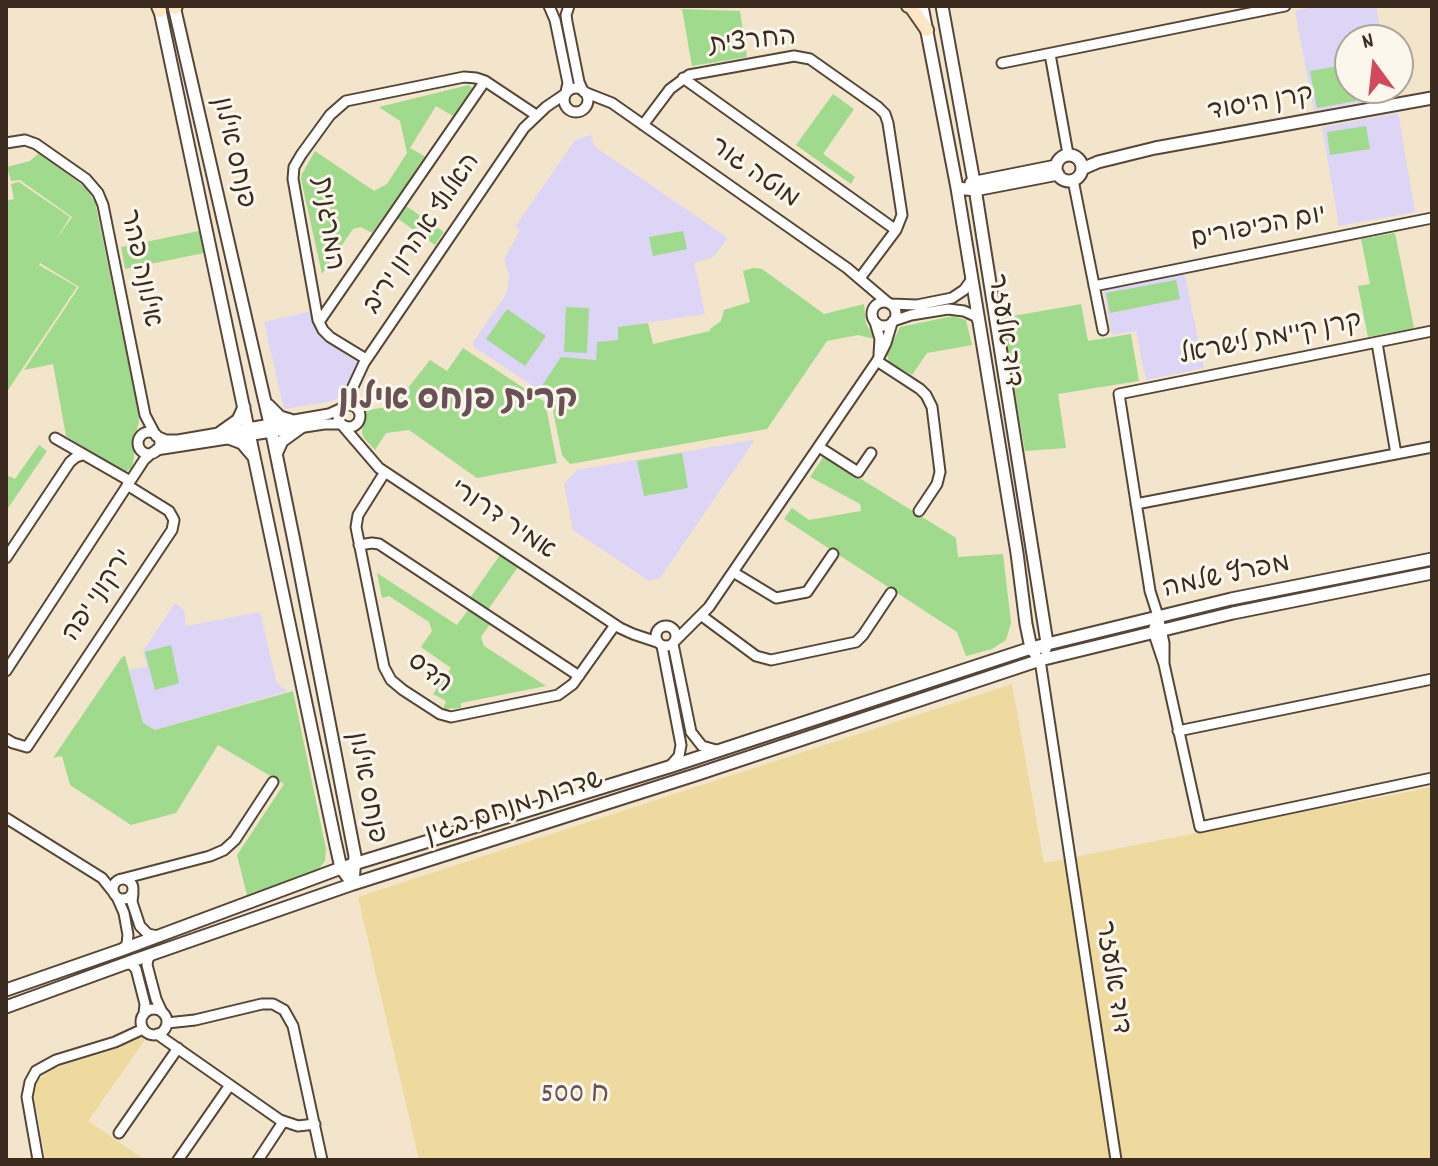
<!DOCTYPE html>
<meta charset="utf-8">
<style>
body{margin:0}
#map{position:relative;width:1438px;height:1166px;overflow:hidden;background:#f2e5cb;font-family:Dekko,sans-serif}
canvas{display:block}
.frame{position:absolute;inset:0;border:8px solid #3b2a1e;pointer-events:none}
.north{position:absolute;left:1334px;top:24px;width:80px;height:80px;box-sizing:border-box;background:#fbf7ec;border:2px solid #aea59a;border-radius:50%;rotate:345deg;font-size:22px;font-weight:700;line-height:32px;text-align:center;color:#3b2a1e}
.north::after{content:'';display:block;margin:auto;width:28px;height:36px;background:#d1495b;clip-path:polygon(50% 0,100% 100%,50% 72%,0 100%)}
</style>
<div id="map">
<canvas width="1438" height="1166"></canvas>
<div class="frame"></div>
<div class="north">N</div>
</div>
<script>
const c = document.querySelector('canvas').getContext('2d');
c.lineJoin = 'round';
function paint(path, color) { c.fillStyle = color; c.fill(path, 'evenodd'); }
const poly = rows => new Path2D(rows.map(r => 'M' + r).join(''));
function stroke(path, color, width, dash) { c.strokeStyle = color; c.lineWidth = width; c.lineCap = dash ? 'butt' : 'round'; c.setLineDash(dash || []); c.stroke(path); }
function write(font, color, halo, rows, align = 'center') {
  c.font = font + ' Dekko,"Playpen Sans Hebrew",sans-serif'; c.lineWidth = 6; c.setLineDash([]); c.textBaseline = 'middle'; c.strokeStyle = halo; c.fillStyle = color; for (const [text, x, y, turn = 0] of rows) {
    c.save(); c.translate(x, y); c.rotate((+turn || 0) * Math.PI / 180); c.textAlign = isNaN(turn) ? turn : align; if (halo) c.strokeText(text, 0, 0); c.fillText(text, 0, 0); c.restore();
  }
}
paint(poly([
 [1319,6,1376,6,1382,40,1350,40,1350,88,1392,88,1394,96,1314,111,1295,11],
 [1398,113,1415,212,1339,226,1322,127],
 [591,135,594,146,728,238,713,257,694,263,705,314,619,327,618,340,597,360,561,358,539,390,474,347,473,342,505,296,508,287,509,275,504,259,520,230,515,227,575,140],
 [1184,271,1204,368,1146,380,1136,331,1112,335,1103,287],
 [312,311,315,328,325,340,358,363,347,391,333,401,284,409,264,322],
 [753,440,754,441,660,578,649,581,573,530,564,484,577,470],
 [175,603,184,610,186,626,260,612,276,680,280,686,288,691,155,730,143,723,129,670,147,666,143,651]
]), '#ddd5f6');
paint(poly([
 [682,9,740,11,747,57,692,66],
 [1350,64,1350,88,1354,88,1356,101,1317,108,1310,71],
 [469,85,472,88,453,116,436,106,410,148,426,157,372,233,361,227,353,229,322,274,301,179,302,174,315,151,374,191,387,184,407,153,400,121,379,107],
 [833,94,854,109,823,154,855,177,851,184,796,145],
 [1366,126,1370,149,1330,155,1327,132],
 [39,153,86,188,95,202,138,410,139,422,134,440,134,458,132,467,127,471,123,471,66,436,53,364,24,370,79,287,40,263,39,265,77,287,6,393,6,201,14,199,11,184,19,182,70,217,55,241,72,217,20,180,11,181,7,167,30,161],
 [406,206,444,232,435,245,397,218],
 [199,231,204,253,125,269,121,247],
 [683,231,687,249,653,256,649,237],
 [1395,233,1414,328,1368,337,1358,286,1370,284,1361,239],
 [753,268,762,269,824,314,864,304,866,324,873,334,874,339,858,335,827,341,767,429,570,464,562,455,551,401,539,390,561,357,596,360,597,342,618,340,618,327,648,323,653,344,710,331,710,329,721,321,724,310,750,302,743,271],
 [1176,280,1180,299,1110,313,1106,293],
 [1081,304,1088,341,1131,334,1139,381,1058,394,1066,448,1025,451,1002,318],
 [566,307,589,308,587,353,564,352],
 [507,309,546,336,525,366,486,339],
 [953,316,966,320,972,345,927,353,912,375,889,362,887,354,900,327],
 [463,348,545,402,557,463,477,478,409,430,386,433,375,450,364,438,362,433,363,411,361,406,368,410,394,406,430,360,447,371],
 [39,445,47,451,6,511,6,475,15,479],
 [682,453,688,488,644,496,637,461],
 [824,456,956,538,958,557,1003,554,1011,623,1006,640,992,649,966,656,957,632,784,519,792,508,809,520,861,511,860,504,810,477],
 [500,555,518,567,487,611,470,598],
 [377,573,457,625,469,609,490,624,481,637,484,646,546,686,461,703,461,708,443,709,446,701,433,694,451,668,421,647,432,631,429,622,389,596,382,598],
 [171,645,179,683,155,690,145,652],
 [125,656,143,723,155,730,293,691,326,849,325,861,318,870,247,895,237,855,284,784,218,745,176,813,131,825,70,785,62,756,53,758,122,657]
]), '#9fda8d');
paint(poly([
 [1012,684,1044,863,1432,787,1432,1160,419,1160,358,897],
 [138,1035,145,1040,88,1121,145,1160,46,1160,34,1096,36,1082,54,1068,120,1048]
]), '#eeda9e');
const minor = poly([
 [549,6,555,20,568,83,566,92],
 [569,6,566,15,567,22,579,82,583,91],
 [1050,54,1068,154],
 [1002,63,1285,6],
 [683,78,896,230],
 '564 100a12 12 0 1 1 24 0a12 12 0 1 1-24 0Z',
 [584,92,612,103,847,268,887,302],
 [643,125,670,89,689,75,794,56,810,59,878,107,885,114,888,123,902,215,896,230,860,278],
 [6,143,25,140,36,144,86,179,98,193,103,205,145,415,155,434],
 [1073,180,1103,330],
 [1094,286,1432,218],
 '872 314a12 12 0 1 1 24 0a12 12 0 1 1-24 0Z',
 [890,304,917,305,952,298,964,290,972,279],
 [893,321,911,315,948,309,964,311,975,316,978,320],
 [319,322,485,81],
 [875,322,880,339,879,354],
 [1377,343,1396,454],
 [366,359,330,337,323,330,318,320,293,179,294,167,301,155,330,115,346,101,464,77,476,78,485,81,536,115],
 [877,361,920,389,926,395,932,407,940,472,937,484,919,511],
 '338 416a11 11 0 1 1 22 0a11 11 0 1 1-22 0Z',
 [344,406,364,363,524,128,546,107,565,94],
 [342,425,379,468,620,628,633,634,657,642],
 '138 443a11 11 0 1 1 22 0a11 11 0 1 1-22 0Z',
 [156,436,166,440,178,440,329,414,340,409],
 [55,438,130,481],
 [819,447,858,472,871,453],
 [156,450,324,424,341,424],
 [385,472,358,515,356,527,384,667,391,680,403,690,440,714,451,717,558,695,573,684,615,625],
 [1136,504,1432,447],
 [359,545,372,543,379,544,579,676],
 [6,558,70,462,76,457,82,455],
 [733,572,776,598,807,592,833,554],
 [702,616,756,656,771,660,856,642,863,635,891,593],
 [1158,616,1153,631,1164,664,1200,827,1432,778],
 '656 636a10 10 0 1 1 20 0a10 10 0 1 1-20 0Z',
 [675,641,709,607,877,361,886,343,892,323],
 [673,644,691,732,702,746,716,750],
 [662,646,681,745,679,756,671,765],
 [1040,660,1116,1160],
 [1164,664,1164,643,1158,616,1150,591,1119,394,1432,331],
 [6,671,144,460,153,452],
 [1178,731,1432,679],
 [6,739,13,743,27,747,172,530,174,520,169,511,127,485],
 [6,818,102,878,114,893],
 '113 889a10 10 0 1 1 20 0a10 10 0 1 1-20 0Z',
 [122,879,210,856,224,850,235,840,273,782],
 [133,893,132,902,140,926,148,934,158,936],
 [117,897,124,913,128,935,127,944,122,950],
 [152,954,148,959,147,965,156,999,162,1012],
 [125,964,131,964,136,969,145,1004,144,1014],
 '141 1022a13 13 0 1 1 26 0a13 13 0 1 1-26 0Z',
 [167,1023,195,1020,262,1004,273,1004,284,1010,293,1026,322,1160],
 [157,1034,280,1120,298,1126,315,1124],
 [119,1133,178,1048],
 [38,1160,27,1097,30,1082,36,1071,56,1060,115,1042,143,1029],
 [178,1160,230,1085],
 [258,1160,283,1122]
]);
const tertiary = poly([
 [159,6,335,841,341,868,353,884],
 [174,6,270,424,294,541,355,856,353,884],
 [922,6,957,188,1017,553,1026,624,1031,648,1035,653],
 [942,6,974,182,1047,643,1045,649],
 '1056 168a13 13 0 1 1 26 0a13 13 0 1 1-26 0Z',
 [1082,169,1098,162,1155,148,1432,98],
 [971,183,1056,166],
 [957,188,975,190,1058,174],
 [268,405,280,417,290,420],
 [221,432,238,420,244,407],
 [229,438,242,443,253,456],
 [277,452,282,441,300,428],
 [6,990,121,950,341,868,672,766,1031,648,1231,599,1432,559],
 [6,1007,135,960,353,884,695,775,1040,660,1233,613,1432,573]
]);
const secondary = poly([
 [158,6,160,11],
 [908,6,911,7,927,30],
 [175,8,176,6]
]);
stroke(minor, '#564638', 13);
stroke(tertiary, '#564638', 15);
stroke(secondary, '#564638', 16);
stroke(minor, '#fff', 9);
stroke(tertiary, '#fff', 11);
stroke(secondary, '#fde5c5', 12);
write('26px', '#3b2a1e', '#fbf7ec', [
 ["החרצית",753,44,-6],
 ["קרן היסוד",1261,106,-10],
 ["פנחס אילון",231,153,77],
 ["מוטה גור",753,175,35],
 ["המרגנית",325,224,82],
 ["יום הכיפורים",1259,230,-11],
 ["האלוף אהרון יריב",424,235,-56],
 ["אילונה פהר",138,269,78],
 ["דוד אלעזר",1002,331,81],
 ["קרן קיימת לישראל",1271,341,-11],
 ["אמיר דרורי",501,522,34],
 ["מפרץ שלמה",1227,579,-12],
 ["ירקוני יפה",100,597,-56],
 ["הדס",428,675,38],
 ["פנחס אילון",364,788,79],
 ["שדרות מנחם בגין",515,810,-18],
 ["דוד אלעזר",1110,978,81]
]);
write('28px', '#695156', '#fbf7ec', [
 ["ח 500",575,1097]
]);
write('bold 34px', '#695156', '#fbf7ec', [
 ["קרית פנחס אילון",458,403]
]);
</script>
